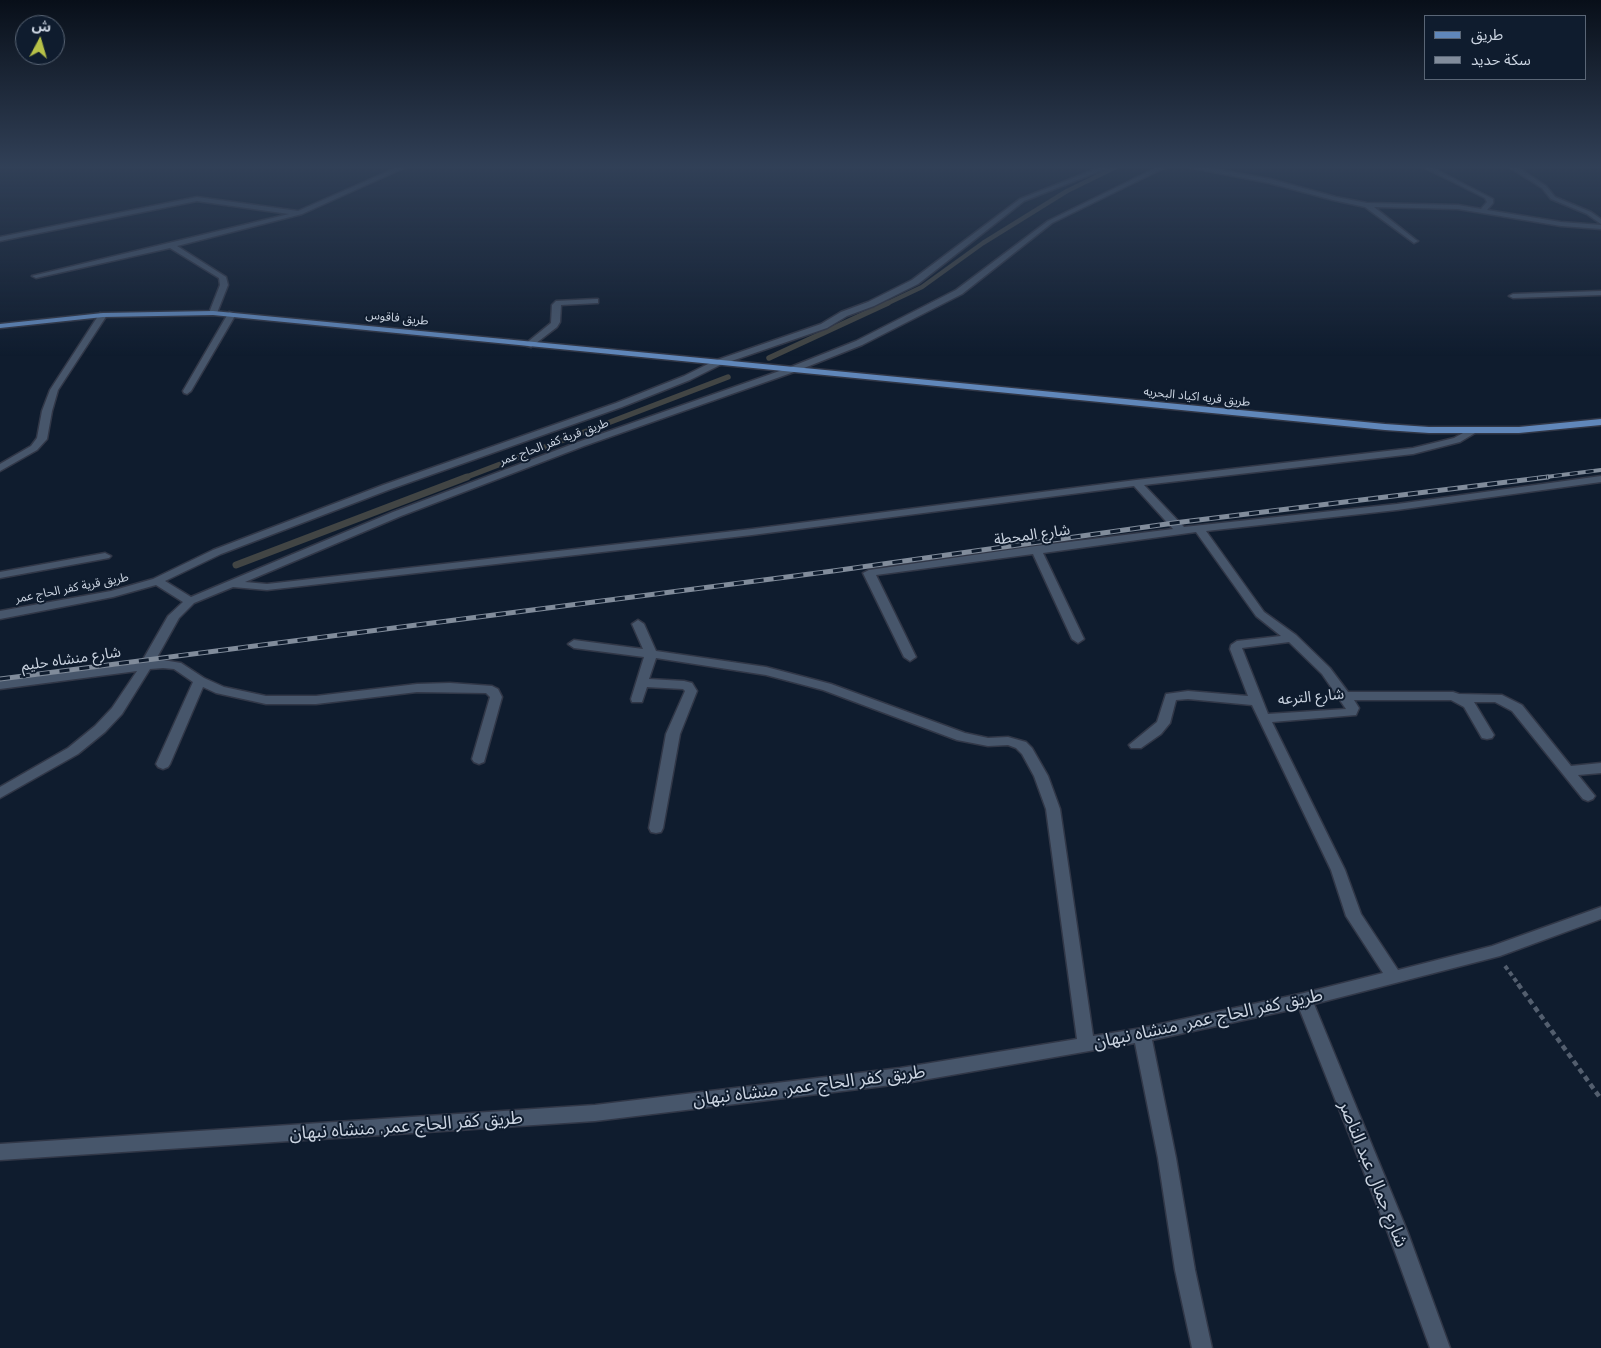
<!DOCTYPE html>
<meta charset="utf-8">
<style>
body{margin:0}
#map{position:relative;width:1601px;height:1348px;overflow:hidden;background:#0f1c2e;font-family:Raleway,"Noto Sans Arabic",sans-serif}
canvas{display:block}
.legend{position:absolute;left:1424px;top:15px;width:162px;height:65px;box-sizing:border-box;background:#0f1c2e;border:1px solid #5a6676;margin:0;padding:6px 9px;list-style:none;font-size:15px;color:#cbd4e1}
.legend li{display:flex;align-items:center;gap:10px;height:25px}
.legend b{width:25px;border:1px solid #5a6676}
.north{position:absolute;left:15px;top:15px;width:50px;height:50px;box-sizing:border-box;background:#0f1c2e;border:1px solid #5a6676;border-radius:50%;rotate:6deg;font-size:14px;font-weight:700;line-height:20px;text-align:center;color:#cbd4e1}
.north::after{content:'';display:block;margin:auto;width:18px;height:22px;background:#b7c148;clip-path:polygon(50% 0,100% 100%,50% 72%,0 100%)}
</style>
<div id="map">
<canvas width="1601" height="1348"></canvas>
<ul class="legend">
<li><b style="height:6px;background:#6087ba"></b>طريق</li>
<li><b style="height:6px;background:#818c9b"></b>سكة حديد</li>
</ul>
<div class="north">ش</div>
</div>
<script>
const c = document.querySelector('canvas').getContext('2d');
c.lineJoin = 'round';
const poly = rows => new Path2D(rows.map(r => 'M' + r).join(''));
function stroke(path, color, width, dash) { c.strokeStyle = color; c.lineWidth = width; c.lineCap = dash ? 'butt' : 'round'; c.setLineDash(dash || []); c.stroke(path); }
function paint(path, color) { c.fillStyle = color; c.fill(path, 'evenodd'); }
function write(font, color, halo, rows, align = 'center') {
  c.font = font + ' Raleway,"Noto Sans Arabic",sans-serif'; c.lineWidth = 4; c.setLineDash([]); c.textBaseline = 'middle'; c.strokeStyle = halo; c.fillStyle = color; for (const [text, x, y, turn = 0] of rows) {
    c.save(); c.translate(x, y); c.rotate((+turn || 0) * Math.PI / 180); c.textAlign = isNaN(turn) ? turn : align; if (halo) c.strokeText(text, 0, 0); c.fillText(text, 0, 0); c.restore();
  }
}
stroke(poly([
 [886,304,922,287,983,243,1067,191,1116,167]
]), '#424544', 4.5);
stroke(poly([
 [769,358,888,303],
 [464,478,728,377]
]), '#424544', 5.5);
stroke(poly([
 [236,565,467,477]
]), '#424544', 7);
const minor = poly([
 [398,167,406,167,302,214,177,246,226,277,228,285,217,313,213,315,209,313,220,285,219,278,170,248,36,278,32,276,289,214,197,201,0,241,0,237,197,197,298,211,398,167],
 [1101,167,1110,167,1024,201,918,284,874,306,847,316,827,328,720,365,690,380,622,407,391,489,221,554,165,581,191,597,393,512,578,442,788,368,856,341,956,290,1048,221,1158,167,1166,167,1052,223,962,294,862,345,794,372,584,446,401,516,245,582,267,584,752,529,1136,480,1413,448,1454,438,1472,428,1477,431,1475,433,1460,442,1413,454,1144,485,1184,527,1397,504,1601,476,1601,482,1397,510,1206,531,1264,612,1296,635,1330,668,1348,692,1453,692,1459,694,1502,695,1522,705,1571,766,1601,763,1601,773,1578,775,1595,796,1593,799,1588,801,1583,799,1512,711,1495,702,1474,702,1494,735,1492,738,1487,739,1482,738,1464,707,1451,700,1354,700,1359,708,1356,715,1272,722,1345,870,1361,914,1398,970,1492,946,1601,907,1601,919,1500,956,1314,1004,1408,1233,1450,1348,1430,1348,1388,1233,1299,1008,1152,1040,1176,1158,1195,1270,1212,1348,1192,1348,1175,1270,1158,1158,1135,1043,900,1084,595,1121,0,1160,0,1144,595,1105,900,1068,1077,1039,1046,809,1034,776,1022,754,1016,748,1008,745,988,746,957,740,823,690,766,675,656,658,649,679,684,681,692,683,697,691,680,734,663,828,661,832,656,833,651,832,649,828,666,734,685,691,683,689,647,687,642,702,632,702,631,699,644,657,574,648,568,644,574,640,643,649,632,624,638,620,644,624,656,651,766,667,831,684,965,733,988,738,1008,737,1026,742,1032,748,1048,776,1060,809,1093,1036,1142,1028,1304,993,1383,973,1346,916,1331,870,1252,705,1188,699,1176,700,1170,723,1161,734,1141,748,1131,748,1129,745,1157,722,1166,694,1188,691,1248,696,1230,649,1231,645,1237,641,1281,636,1256,616,1196,532,1043,553,1084,639,1078,643,1072,639,1033,554,876,575,916,657,910,661,904,657,863,573,869,570,1036,546,1173,529,1134,486,752,535,267,590,233,587,194,603,179,618,155,661,163,660,181,663,204,678,224,687,266,696,316,696,417,684,450,683,492,686,498,689,502,697,484,762,479,764,474,762,472,759,490,697,486,693,417,692,316,704,266,704,216,693,203,687,170,764,168,767,163,769,158,767,156,764,193,682,174,669,163,668,150,669,122,714,105,732,78,754,0,798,0,787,68,748,95,726,112,708,137,671,0,689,0,681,141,663,168,616,183,602,156,585,113,597,0,619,0,611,111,591,153,579,213,550,383,485,616,403,684,376,714,361,821,324,841,312,868,302,912,280,1020,199,1101,167],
 [1289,642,1322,674,1346,709,1268,714,1242,648,1289,642],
 [1188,167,1202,167,1270,179,1336,197,1367,203,1458,205,1481,209,1487,202,1485,198,1423,167,1431,167,1493,199,1493,203,1487,210,1561,222,1601,225,1601,229,1561,226,1458,209,1374,207,1416,240,1418,241,1414,243,1365,207,1333,200,1269,183,1188,167],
 [1509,167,1517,167,1546,186,1555,197,1591,212,1601,219,1601,224,1587,214,1551,199,1542,188,1509,167],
 [1601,291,1601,295,1513,298,1509,296,1513,294,1601,291],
 [595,299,598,299,598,303,561,305,560,322,557,327,531,347,524,345,551,323,552,305,556,301,595,299],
 [229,312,236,314,191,391,187,394,184,393,183,391,229,312],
 [100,313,107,315,58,390,52,411,47,439,37,450,0,471,0,464,31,446,37,438,42,411,50,390,100,313],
 [105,553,111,556,109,558,0,578,0,572,105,553]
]);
const major = poly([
 [213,311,1385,424,1429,427,1519,427,1601,419,1601,425,1519,433,1429,433,1385,430,213,315,103,317,0,328,0,324,103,313,213,311]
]);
stroke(minor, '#313747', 3);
stroke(major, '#313747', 3);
stroke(poly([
 [1505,966,1519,985]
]), '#535e6e', 4, [4.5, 3]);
stroke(poly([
 [1518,984,1601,1099]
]), '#535e6e', 4.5, [5.5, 4]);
paint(minor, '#47566b');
paint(major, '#6087ba');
const railFar1 = poly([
 [1538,478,1601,470]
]);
const rail = poly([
 [0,679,833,571,1174,523,1548,477]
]);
stroke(railFar1, '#818c9b', 4);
stroke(rail, '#818c9b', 5);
stroke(railFar1, '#0f1c2e', 2.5, [8]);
stroke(rail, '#0f1c2e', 3, [10]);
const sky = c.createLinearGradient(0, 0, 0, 356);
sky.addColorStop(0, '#080f19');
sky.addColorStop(0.47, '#314057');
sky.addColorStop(1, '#31405700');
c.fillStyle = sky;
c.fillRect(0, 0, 1601, 356);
write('12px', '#cbd4e1', '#0f1c2e', [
 ["طريق فاقوس",397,318,6],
 ["طريق قريه اكياد البحريه",1197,397,6],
 ["طريق قرية كفر الحاج عمر",554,442,-20],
 ["طريق قرية كفر الحاج عمر",72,588,-11]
]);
write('15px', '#cbd4e1', '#0f1c2e', [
 ["شارع المحطة",1032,535,-8],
 ["شارع منشاه حليم",71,659,-8],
 ["شارع الترعه",1311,697,-5]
]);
write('18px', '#cbd4e1', '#0f1c2e', [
 ["طريق كفر الحاج عمر, منشاه نبهان",1208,1019,-12],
 ["طريق كفر الحاج عمر, منشاه نبهان",809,1086,-7],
 ["طريق كفر الحاج عمر, منشاه نبهان",406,1126,-4],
 ["شارع جمال عبد الناصر",1373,1174,68]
]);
</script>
